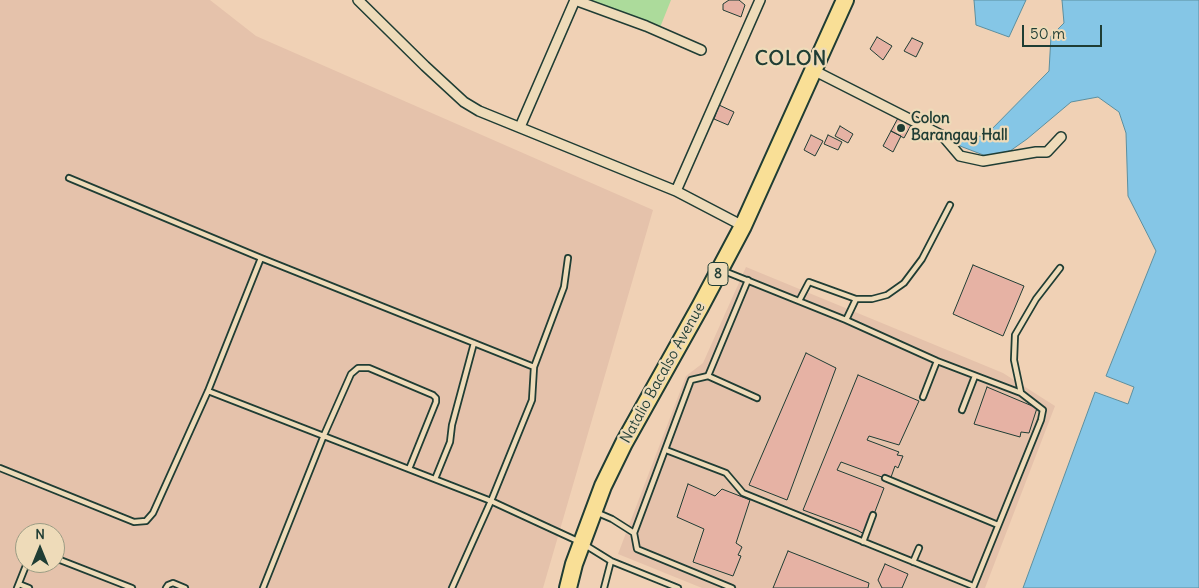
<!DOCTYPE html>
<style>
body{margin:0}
#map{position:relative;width:1199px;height:588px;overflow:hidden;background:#f0d1b5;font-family:Delius,sans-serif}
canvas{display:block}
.north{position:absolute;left:15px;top:523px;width:50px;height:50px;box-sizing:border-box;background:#eedbb9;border:1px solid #9b9c84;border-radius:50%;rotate:0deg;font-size:14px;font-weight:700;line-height:20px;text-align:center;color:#1f3d34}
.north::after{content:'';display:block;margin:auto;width:18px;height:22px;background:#1f3d34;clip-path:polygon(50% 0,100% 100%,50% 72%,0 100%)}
.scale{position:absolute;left:1022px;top:25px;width:80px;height:22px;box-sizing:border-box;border:2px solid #1f3d34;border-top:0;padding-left:6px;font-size:15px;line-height:18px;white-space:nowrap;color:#1f3d34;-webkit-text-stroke:4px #eedbb9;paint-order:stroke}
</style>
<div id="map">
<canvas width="1199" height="588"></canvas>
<div class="north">N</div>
<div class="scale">50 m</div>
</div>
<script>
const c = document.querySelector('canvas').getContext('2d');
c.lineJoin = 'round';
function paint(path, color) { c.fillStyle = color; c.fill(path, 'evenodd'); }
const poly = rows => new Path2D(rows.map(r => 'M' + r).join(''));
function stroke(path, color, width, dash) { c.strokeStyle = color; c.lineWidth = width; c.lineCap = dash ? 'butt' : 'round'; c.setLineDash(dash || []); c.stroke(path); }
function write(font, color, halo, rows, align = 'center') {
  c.font = font + ' Delius,sans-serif'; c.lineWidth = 4.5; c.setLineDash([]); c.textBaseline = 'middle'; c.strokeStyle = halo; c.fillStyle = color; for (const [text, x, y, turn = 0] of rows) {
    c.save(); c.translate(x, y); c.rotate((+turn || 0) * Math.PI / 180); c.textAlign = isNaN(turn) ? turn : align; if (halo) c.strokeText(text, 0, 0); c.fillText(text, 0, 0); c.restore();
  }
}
paint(poly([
 [0,0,210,0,256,36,653,210,543,588,0,588],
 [25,533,55,533,55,563,25,563],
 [746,267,1003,373,1055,406,985,588,702,588,618,554,686,376,703,363]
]), '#e5c2ab');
paint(poly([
 [591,0,671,0,659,30]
]), '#acdb9b');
const water = poly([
 [974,0,1026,0,1009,37,976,25,974,0],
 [1062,0,1199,0,1199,588,1023,588,1095,392,1128,404,1134,387,1106,376,1156,251,1128,196,1126,133,1119,112,1098,97,1071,102,1027,139,1010,151,986,156,960,146,955,137,985,136,1049,71,1051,36,1064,23,1062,0]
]);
paint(water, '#85c6e6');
stroke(water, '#5c8f9f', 1);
const building = poly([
 [729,0,739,0,745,5,741,17,723,10,723,4,729,0],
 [877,37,892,46,883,60,870,49,877,37],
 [912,38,923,43,916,57,904,51,912,38],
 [719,105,734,112,728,125,714,119,719,105],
 [898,118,911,125,904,138,891,131,898,118],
 [840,126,853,134,848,143,835,136,840,126],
 [891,131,901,136,893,152,883,146,891,131],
 [811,135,823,141,815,156,804,150,811,135],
 [828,135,842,142,838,150,824,144,828,135],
 [973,265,1024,286,1003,336,953,314,973,265],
 [806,353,836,368,787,500,749,485,806,353],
 [858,375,919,401,899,445,869,436,867,440,899,452,897,455,903,456,898,468,895,466,890,480,841,462,837,470,884,488,866,535,857,530,803,510,858,375],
 [987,387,1037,408,1029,433,1021,432,1020,437,974,424,987,387],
 [688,484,715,496,722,489,750,500,736,543,742,547,738,555,741,556,733,576,693,562,704,529,677,517,688,484],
 [788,551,869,583,868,588,773,588,788,551],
 [885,564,908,574,902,588,882,588,878,580,885,564]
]);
paint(building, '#e6b2a4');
stroke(building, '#1f3d34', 1);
const lane = poly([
 [69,178,261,258,534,367,532,400,491,501,452,588],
 [724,271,846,320,937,361,1021,393,1043,410,1041,420,973,588],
 [799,301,809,282,856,299,872,299,887,295,904,283,922,259,950,205],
 [846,320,856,299],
 [534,367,564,287,568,258],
 [708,376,748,280],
 [208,391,491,501,582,543,611,561,678,588],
 [1021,393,1014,360,1015,335,1036,299,1060,268],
 [923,397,937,361],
 [962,410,975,376],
 [666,450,726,473,743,493,973,586],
 [0,468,134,522,146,521,153,513,208,391,261,258],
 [885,478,998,525],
 [435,479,450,442,452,425,474,343],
 [598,513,612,519,634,533,637,549,732,588],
 [634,533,691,380,708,376,757,398],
 [863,542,873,515],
 [55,558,132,588],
 [913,562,919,548],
 [19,584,29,588],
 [17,588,27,563],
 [166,588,168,585,173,583,185,588],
 [263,588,324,435,351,374,358,368,369,368,433,395,436,398,436,402,409,469],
 [604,588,611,561]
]);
const street = poly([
 [358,0,425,66,464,102,479,111,676,191,743,226],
 [813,70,943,136,960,156,983,161,1036,152,1047,152,1061,137],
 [520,127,575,0,646,26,701,50],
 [676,191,760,0]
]);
const highway = poly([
 [568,588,574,564,603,486,624,443,700,307,743,226,845,0]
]);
stroke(lane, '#1f3d34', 8);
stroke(street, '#1f3d34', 12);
stroke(highway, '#1f3d34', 20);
stroke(lane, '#eedbb9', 4.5);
stroke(street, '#eedbb9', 9);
stroke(highway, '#f9df96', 16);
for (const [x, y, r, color] of [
 [901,128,5,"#1f3d34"]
]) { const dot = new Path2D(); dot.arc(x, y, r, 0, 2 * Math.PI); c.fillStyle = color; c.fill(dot); stroke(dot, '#eedbb9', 2); }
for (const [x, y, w] of [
 [718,274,20]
]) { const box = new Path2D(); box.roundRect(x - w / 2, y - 11.5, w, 23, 4); c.fillStyle = '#eedbb9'; c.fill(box); stroke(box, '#1f3d34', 1); }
write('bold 14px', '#1f3d34', null, [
 ["8",718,274]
]);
write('bold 15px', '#1f3d34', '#eedbb9', [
 ["Colon",911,119],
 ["Barangay Hall",911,136]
], 'left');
write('15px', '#1f3d34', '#eedbb9', [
 ["Natalio Bacalso Avenue",663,373,-61]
]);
c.letterSpacing = '1px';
write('bold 20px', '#1f3d34', '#eedbb9', [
 ["COLON",791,59]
]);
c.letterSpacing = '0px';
</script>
